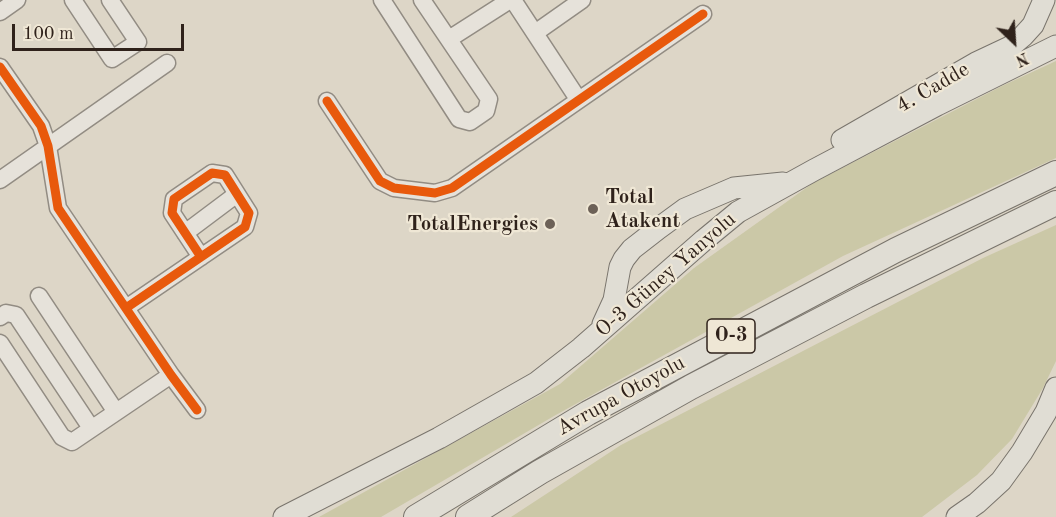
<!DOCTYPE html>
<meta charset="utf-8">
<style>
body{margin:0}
#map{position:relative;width:1056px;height:517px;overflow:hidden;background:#ddd6c7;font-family:"Old Standard TT",serif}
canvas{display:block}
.north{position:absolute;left:984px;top:12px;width:60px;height:60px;-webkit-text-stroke:4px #efe7d5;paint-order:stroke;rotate:155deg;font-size:16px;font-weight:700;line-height:24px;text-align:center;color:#2f221b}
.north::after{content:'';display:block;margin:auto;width:21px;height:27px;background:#2f221b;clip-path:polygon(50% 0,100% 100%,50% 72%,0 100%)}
.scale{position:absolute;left:12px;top:24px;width:172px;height:27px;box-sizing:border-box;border:3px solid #2f221b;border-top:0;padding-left:8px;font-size:18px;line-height:21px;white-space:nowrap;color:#2f221b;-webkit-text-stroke:4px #efe7d5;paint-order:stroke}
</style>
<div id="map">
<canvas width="1056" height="517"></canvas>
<div class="north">N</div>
<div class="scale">100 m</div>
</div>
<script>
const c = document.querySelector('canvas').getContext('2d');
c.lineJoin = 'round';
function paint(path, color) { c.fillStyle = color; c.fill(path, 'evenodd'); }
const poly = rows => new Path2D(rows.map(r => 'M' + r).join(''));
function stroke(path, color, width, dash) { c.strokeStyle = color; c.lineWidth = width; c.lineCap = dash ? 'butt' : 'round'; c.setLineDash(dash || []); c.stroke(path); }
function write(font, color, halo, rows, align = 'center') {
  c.font = font + ' "Old Standard TT",serif'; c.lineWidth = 4.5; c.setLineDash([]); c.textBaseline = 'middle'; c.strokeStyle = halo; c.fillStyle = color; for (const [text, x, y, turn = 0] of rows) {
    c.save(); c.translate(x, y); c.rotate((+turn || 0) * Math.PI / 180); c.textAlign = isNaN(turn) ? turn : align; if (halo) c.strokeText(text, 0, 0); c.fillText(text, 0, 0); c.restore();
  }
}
paint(poly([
 [1056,61,1056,158,843,256,554,416,381,517,319,517,560,384,694,268,813,183,1002,86],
 [1056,225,1056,361,1043,388,1012,439,977,475,922,517,511,517,621,445,983,258]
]), '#cbc8a7');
const minor = poly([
 [73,0,112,59,138,42,110,0],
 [382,0,459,119,470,122,486,111,489,99,422,0],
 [513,0,578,99],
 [0,12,17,0],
 [535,33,582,0],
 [449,39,510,0],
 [0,67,41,126,48,146,58,208,171,375,197,410],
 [327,101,380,181,394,188,435,193,452,188,703,14],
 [0,180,167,63],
 [185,233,237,194],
 [39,296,116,412],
 [126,308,245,227,249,213,225,175,212,173,174,199,172,213,201,257],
 [0,317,6,313,16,315,91,428],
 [0,343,62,437,72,442,171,375]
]);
const major = poly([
 [842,140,976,63,1010,47,1023,36,1033,25,1044,0],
 [603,324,614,300,620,267,624,259,632,249,659,228,685,209,734,188,783,183],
 [284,517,439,438,536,383,581,348,704,240,738,212,814,170,937,105,1056,46],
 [957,517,977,503,1001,481,1022,452,1046,412,1056,388]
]);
const highway = poly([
 [416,517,588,413,896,250,1056,173],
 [468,517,540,472,691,387,866,296,1056,203]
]);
stroke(minor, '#928c83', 19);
stroke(major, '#79746c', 23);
stroke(highway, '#79746c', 26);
stroke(minor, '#e6e2da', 16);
stroke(major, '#e0ddd4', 21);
stroke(highway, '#e0ddd4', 24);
stroke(poly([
 [0,67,41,126,48,146,58,208,171,375,197,410],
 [327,101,380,181,394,188,435,193,452,188,703,14],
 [126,308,245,227,249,213,225,175,212,173,174,199,172,213,201,257]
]), '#e8590c', 9);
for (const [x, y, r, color] of [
 [593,209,6,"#6c6157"],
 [550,224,6,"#6c6157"]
]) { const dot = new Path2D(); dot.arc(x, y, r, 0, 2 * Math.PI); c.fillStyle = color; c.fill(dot); stroke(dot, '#efe7d5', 2); }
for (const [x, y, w] of [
 [731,336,48]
]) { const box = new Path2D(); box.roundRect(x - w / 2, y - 17, w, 34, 4.5); c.fillStyle = '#efe7d5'; c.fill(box); stroke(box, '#2f221b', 1.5); }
write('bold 20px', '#2f221b', null, [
 ["O-3",731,336]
]);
write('21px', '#2f221b', '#efe7d5', [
 ["4. Cadde",933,88,-30],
 ["O-3 Güney Yanyolu",666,275,-41],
 ["Avrupa Otoyolu",621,396,-29]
]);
write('bold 21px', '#2f221b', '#efe7d5', [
 ["Total",605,197],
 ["Atakent",605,221],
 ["TotalEnergies",538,224,"right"]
], 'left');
</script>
